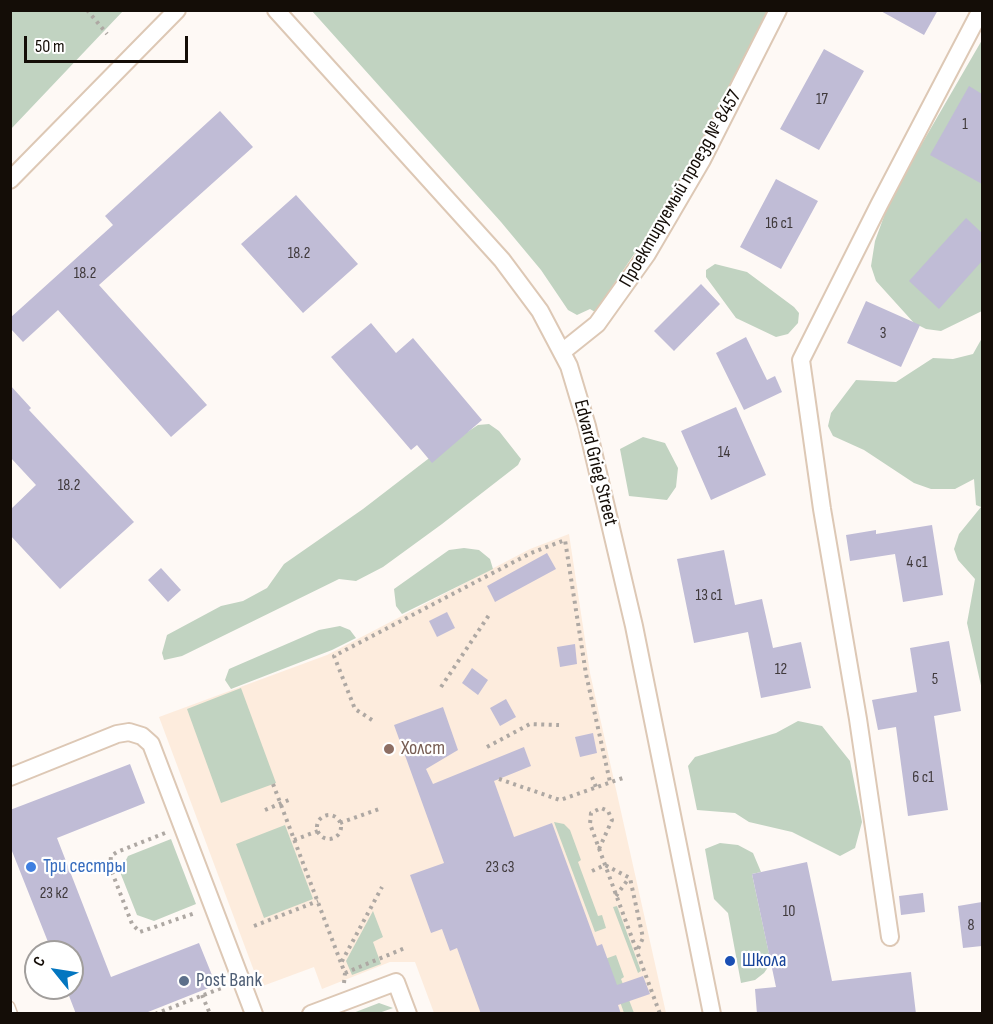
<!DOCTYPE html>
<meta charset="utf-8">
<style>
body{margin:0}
#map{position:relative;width:993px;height:1024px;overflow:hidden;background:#fef9f5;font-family:"Sofia Sans Condensed",sans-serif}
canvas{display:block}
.frame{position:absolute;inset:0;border:12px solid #140d07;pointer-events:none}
.north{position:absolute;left:24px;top:940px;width:60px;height:60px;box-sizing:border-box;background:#fff;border:2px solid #a19e9c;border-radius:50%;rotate:300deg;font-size:16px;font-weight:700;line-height:24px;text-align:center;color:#140d07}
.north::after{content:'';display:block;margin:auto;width:21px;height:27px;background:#0376c0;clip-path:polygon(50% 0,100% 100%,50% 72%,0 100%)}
.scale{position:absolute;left:24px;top:36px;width:164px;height:27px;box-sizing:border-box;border:3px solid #140d07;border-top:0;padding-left:8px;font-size:18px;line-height:21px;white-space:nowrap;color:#140d07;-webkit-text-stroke:4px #fff;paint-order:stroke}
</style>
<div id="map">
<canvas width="993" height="1024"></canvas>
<div class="frame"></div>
<div class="north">С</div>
<div class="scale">50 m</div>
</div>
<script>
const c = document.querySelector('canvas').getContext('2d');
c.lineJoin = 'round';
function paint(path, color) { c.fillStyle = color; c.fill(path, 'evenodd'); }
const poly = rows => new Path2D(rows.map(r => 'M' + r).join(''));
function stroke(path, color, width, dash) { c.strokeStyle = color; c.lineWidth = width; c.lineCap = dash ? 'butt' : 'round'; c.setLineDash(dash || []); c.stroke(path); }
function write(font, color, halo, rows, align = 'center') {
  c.font = font + ' "Sofia Sans Condensed",sans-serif'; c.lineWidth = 4.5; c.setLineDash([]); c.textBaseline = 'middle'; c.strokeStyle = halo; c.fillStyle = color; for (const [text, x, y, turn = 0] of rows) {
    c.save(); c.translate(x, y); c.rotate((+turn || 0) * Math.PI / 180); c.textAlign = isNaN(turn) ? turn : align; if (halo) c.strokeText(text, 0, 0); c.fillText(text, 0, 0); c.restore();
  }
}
paint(poly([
 [569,534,590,673,666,1013,434,1013,415,962,390,962,322,989,314,967,260,987,159,717,327,655,530,549]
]), '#fdecdd');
paint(poly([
 [11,10,123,11,11,129,10,11],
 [312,11,767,11,708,130,653,226,595,312,590,309,577,315,568,310,541,270,501,222],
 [982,40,982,311,941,331,926,329,914,323,876,281,871,266,875,241,891,197],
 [715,264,747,272,794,307,799,313,798,323,788,334,776,337,736,318,706,277,706,270],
 [982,338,982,690,967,623,975,579,958,560,954,549,959,534,981,507,976,505,974,479,955,489,931,489,914,483,864,450,833,436,828,426,831,413,856,380,896,382,933,358,953,359,973,354],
 [489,424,499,431,521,459,518,465,442,524,383,567,356,581,339,579,182,656,164,660,162,653,167,635,221,606,243,601,267,588,284,564,363,509,441,449,478,425],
 [643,437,665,443,678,468,676,487,667,500,629,496,620,449],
 [464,548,479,550,490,559,493,569,402,614,396,606,394,589,449,550],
 [340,626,350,630,356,638,332,650,231,689,225,680,229,669,319,630],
 [241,688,276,783,221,803,187,709],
 [798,721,822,726,850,761,862,822,855,848,840,856,792,832,749,822,735,813,697,810,688,766,695,757,776,733],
 [554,822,564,824,570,830,581,860,578,862,598,916,602,915,606,928,595,932],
 [285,825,313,899,264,918,236,844],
 [171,839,196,904,154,921,137,915,120,872,128,856],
 [720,843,738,845,753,853,761,872,752,874,771,963,764,973,755,980,741,983,728,913,714,899,705,849],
 [617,906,641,971,638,973,613,907],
 [373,911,383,937,373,942,381,964,352,975,346,961],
 [616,955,624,977,621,979,634,1013,624,1013,605,959],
 [379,1003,393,1008,379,1013,353,1013]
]), '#c1d3c1');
paint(poly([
 [879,10,938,10,924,35],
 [824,49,864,71,819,150,780,129],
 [969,86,982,94,982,184,930,155],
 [220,111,253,147,99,285,207,405,171,437,58,310,23,342,10,328,10,318,113,225,105,216],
 [776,179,818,201,781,269,740,247],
 [296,195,358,264,303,313,241,244],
 [966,218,982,233,982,261,939,309,909,281],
 [701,284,720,304,674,351,654,331],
 [866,301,920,325,901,367,847,343],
 [371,323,396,353,413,338,482,420,432,463,417,445,411,450,331,357],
 [746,337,767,380,775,376,782,392,744,410,716,353],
 [10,385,31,408,29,410,134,522,60,589,10,535,10,510,36,485,10,457],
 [736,407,766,475,711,500,681,431],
 [932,525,943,595,903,602,895,554,850,561,846,535,876,530,876,534],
 [724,550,735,605,762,599,773,648,801,642,811,688,761,698,748,632,694,643,677,559],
 [547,553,556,569,495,602,487,586],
 [161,568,181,590,168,602,148,580],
 [447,612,455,628,437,637,429,621],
 [949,641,961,711,934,716,948,810,908,816,896,727,878,730,872,700,917,692,910,648],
 [575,644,577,664,560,667,557,647],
 [472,668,488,680,478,695,462,683],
 [506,699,516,717,500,726,490,708],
 [443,707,458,750,426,769,433,784,524,747,531,766,494,781,514,837,552,823,597,946,602,944,617,985,643,976,650,994,618,1005,621,1014,481,1014,457,948,450,951,442,929,431,933,410,875,444,863,394,725],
 [593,733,597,753,580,757,575,737],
 [130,764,145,803,57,838,111,977,199,943,216,985,143,1014,76,1014,66,988,72,988,72,952,52,952,10,846,10,810],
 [807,862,832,981,911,972,916,1014,757,1014,755,989,776,987,752,874],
 [923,893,925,912,901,915,899,896],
 [982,902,982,946,963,948,958,906]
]), '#c0bcd6');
const lane = poly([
 [10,1006,13,1014]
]);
const street = poly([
 [276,10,502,260,540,311,569,366,587,426,634,626,712,1014],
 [10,180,177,10],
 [562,352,597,324,647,254,702,160,778,10],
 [10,777,117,734,129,732,142,736,151,744,254,1014],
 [890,937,858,719,822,509,801,360,879,205,981,10],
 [311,1014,396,982,408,1014]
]);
stroke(lane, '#ddc8b5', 11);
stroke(street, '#ddc8b5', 20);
stroke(poly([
 [87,10,107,34],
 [441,687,489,615],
 [372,720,355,709,334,656,531,553,565,540,586,674,610,782],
 [487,747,530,724,559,725],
 [592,777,596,787],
 [499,779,560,800,623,778],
 [273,784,341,963],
 [265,810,291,799],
 '317 827a12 12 0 1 1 24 0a12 12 0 1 1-24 0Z',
 [340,823,382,808],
 [165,833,117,852,111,856,110,867,132,924,140,932,195,913],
 [294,840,318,831],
 [599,849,612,820,608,811,601,808,591,813,590,824,660,1014],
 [592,871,605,865,630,878,643,938,637,951],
 [616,896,629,878],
 [254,926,318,901],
 [345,973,405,948],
 [344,983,345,973,341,963,382,887],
 [202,995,210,1014],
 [155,1014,224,987]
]), '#aea8a3', 4, [3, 4.5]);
stroke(lane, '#fff', 8);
stroke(street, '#fff', 16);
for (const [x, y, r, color] of [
 [389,749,6,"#8d6e63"],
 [31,867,6,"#3f7fe0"],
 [730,961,6,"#1a4fb4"],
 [184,981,6,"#5c6f8a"]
]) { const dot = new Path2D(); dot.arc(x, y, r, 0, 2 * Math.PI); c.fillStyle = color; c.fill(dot); stroke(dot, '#fff', 2); }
write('16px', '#3f393b', null, [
 ["17",822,100],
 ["1",965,125],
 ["16 с1",779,224],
 ["18.2",299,254],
 ["18.2",85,274],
 ["3",883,334],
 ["14",724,453],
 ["18.2",69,486],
 ["4 с1",917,563],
 ["13 с1",709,596],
 ["12",781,670],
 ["5",935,680],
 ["6 с1",923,778],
 ["23 с3",500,868],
 ["23 к2",54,894],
 ["10",789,912],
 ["8",971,926]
]);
write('20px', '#140d07', '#fff', [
 ["Проектируемый проезд № 8457",681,189,-60],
 ["Edvard Grieg Street",595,463,76]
]);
write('20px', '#785e54', '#fff', [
 ["Холст",401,749]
], 'left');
write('20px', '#366cbe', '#fff', [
 ["Три сестры",43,867]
], 'left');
write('20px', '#164399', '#fff', [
 ["Школа",742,961]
], 'left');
write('20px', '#4e5e75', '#fff', [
 ["Post Bank",196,981]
], 'left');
</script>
